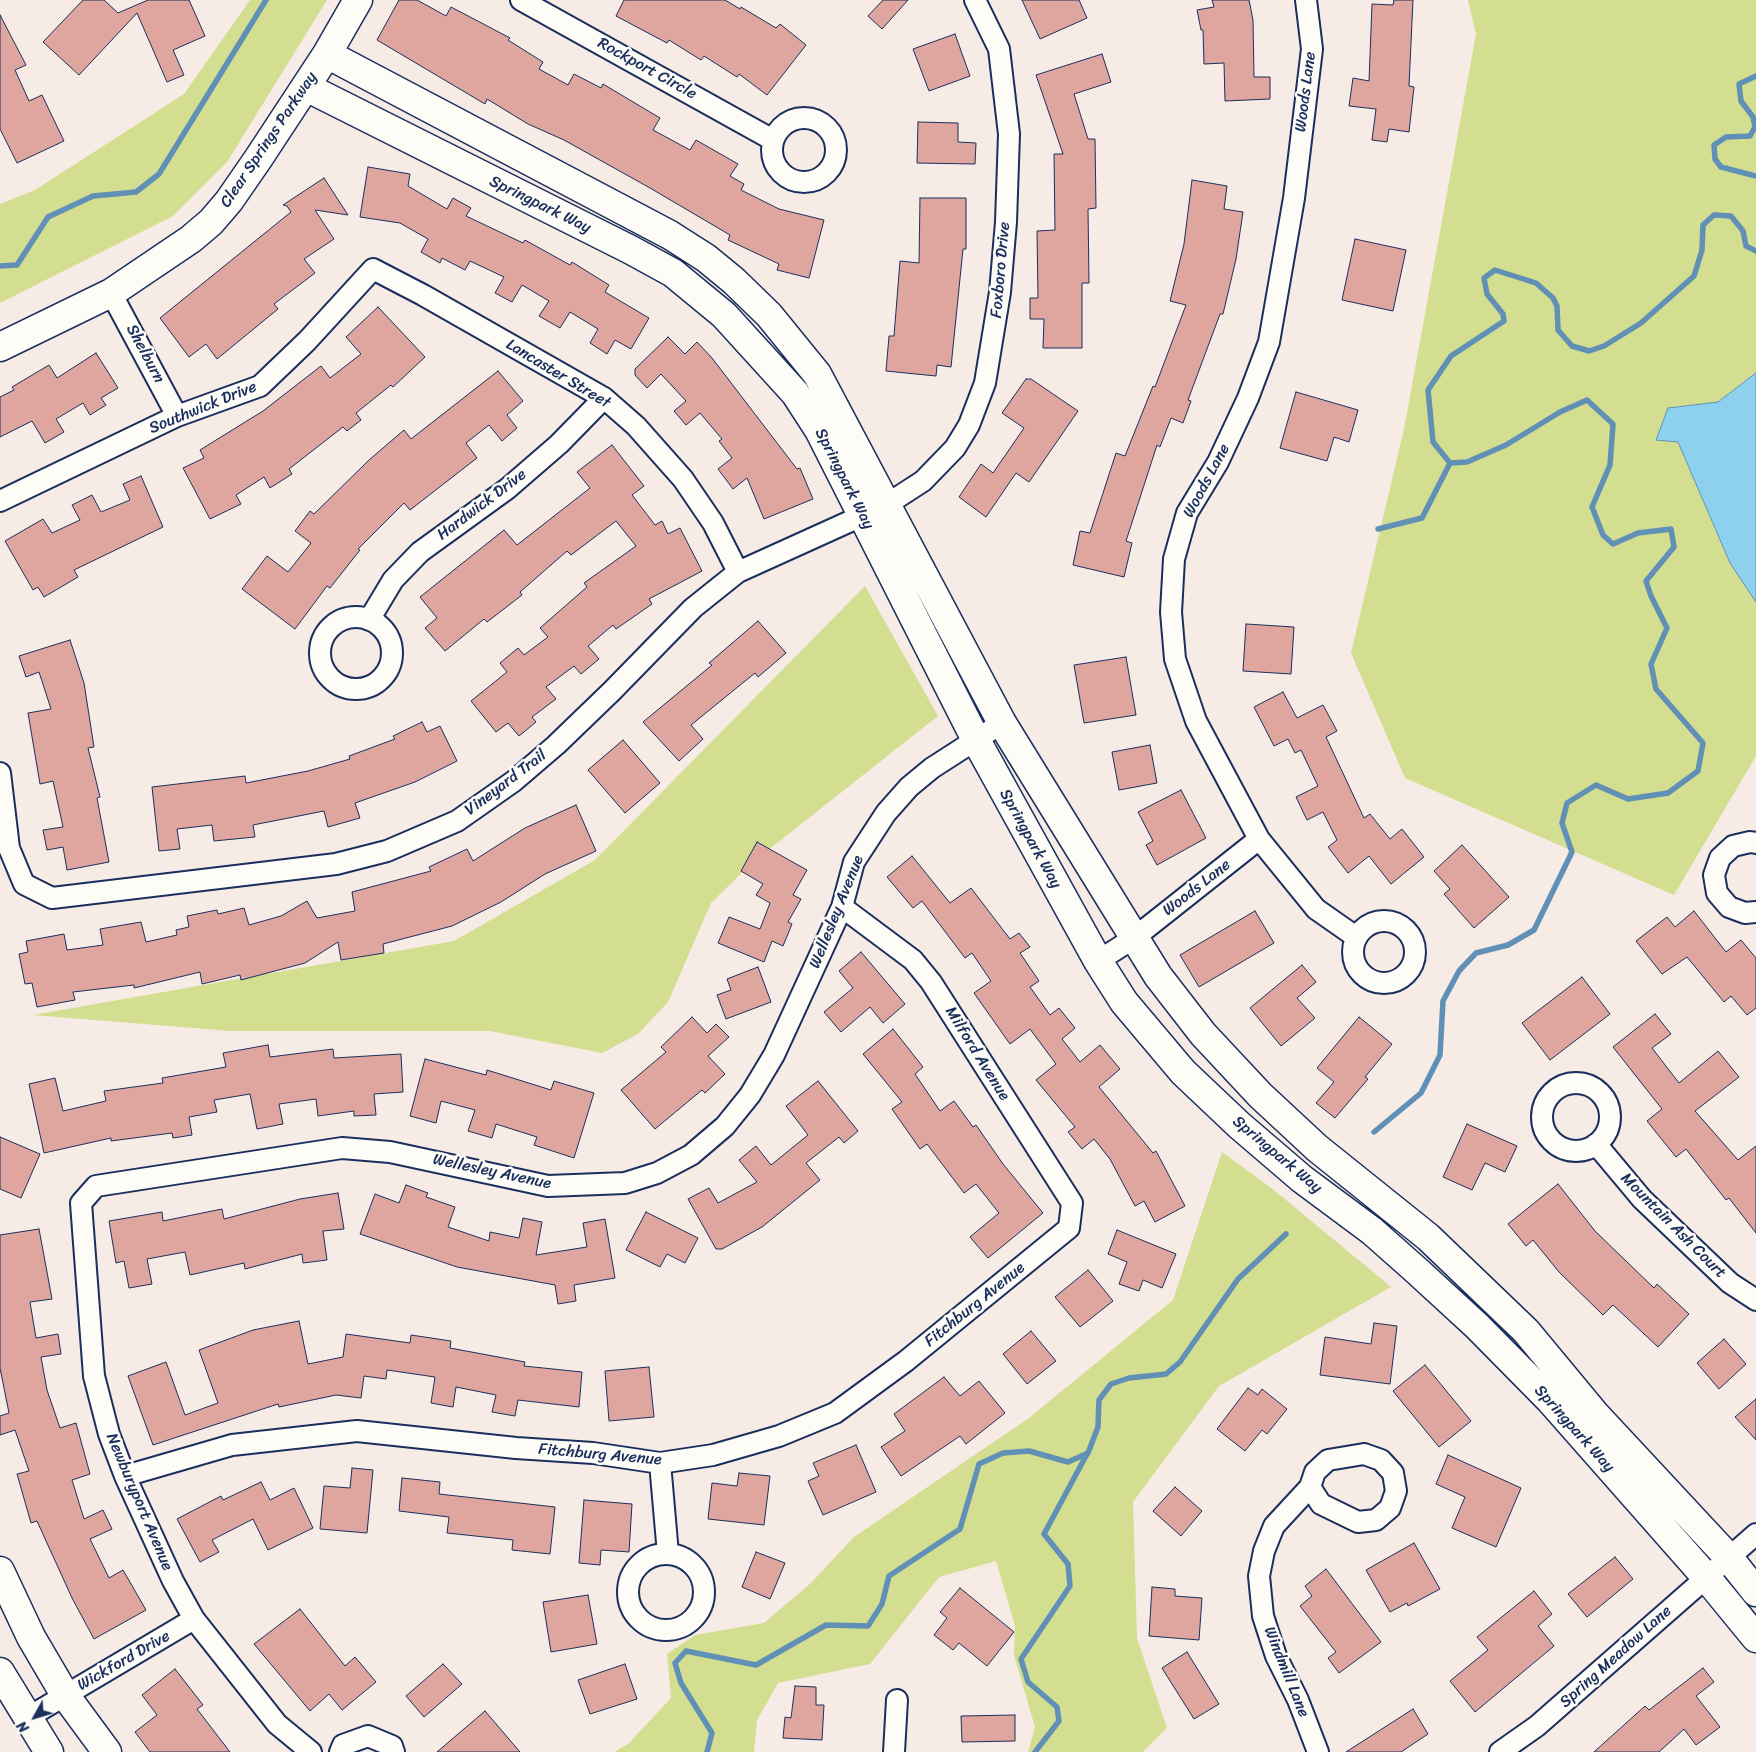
<!DOCTYPE html>
<style>
body{margin:0}
#map{position:relative;width:1756px;height:1752px;overflow:hidden;background:#f7ebe5;font-family:Sriracha,sans-serif}
canvas{display:block}
.north{position:absolute;left:10px;top:1692px;width:50px;height:50px;-webkit-text-stroke:4px #fdfcf7;paint-order:stroke;rotate:231deg;font-size:14px;font-weight:700;line-height:20px;text-align:center;color:#1b2f5e}
.north::after{content:'';display:block;margin:auto;width:18px;height:22px;background:#1b2f5e;clip-path:polygon(50% 0,100% 100%,50% 72%,0 100%)}
</style>
<div id="map">
<canvas width="1756" height="1752"></canvas>
<div class="north">N</div>
</div>
<script>
const c = document.querySelector('canvas').getContext('2d');
c.lineJoin = 'round';
function paint(path, color) { c.fillStyle = color; c.fill(path, 'evenodd'); }
const poly = rows => new Path2D(rows.map(r => 'M' + r).join(''));
function stroke(path, color, width, dash) { c.strokeStyle = color; c.lineWidth = width; c.lineCap = dash ? 'butt' : 'round'; c.setLineDash(dash || []); c.stroke(path); }
function write(font, color, halo, rows, align = 'center') {
  c.font = font + ' Sriracha,sans-serif'; c.lineWidth = 5; c.setLineDash([]); c.textBaseline = 'middle'; c.strokeStyle = halo; c.fillStyle = color; for (const [text, x, y, turn = 0] of rows) {
    c.save(); c.translate(x, y); c.rotate((+turn || 0) * Math.PI / 180); c.textAlign = isNaN(turn) ? turn : align; if (halo) c.strokeText(text, 0, 0); c.fillText(text, 0, 0); c.restore();
  }
}
paint(poly([
 [250,0,327,0,227,162,173,216,0,303,0,204,35,190,184,94],
 [1468,0,1756,0,1756,373,1718,402,1668,408,1656,439,1678,442,1730,563,1756,602,1756,756,1674,895,1405,778,1351,653,1404,429,1476,34],
 [865,586,938,716,753,862,711,903,668,1002,638,1034,602,1053,490,1031,230,1031,33,1015,454,941,595,860],
 [1222,1152,1274,1190,1391,1287,1219,1386,1133,1502,1137,1638,1167,1728,1143,1752,1028,1752,1035,1727,1014,1655,1015,1626,996,1561,939,1577,870,1664,778,1683,757,1720,754,1752,614,1752,628,1744,671,1698,667,1654,695,1635,764,1623,811,1583,854,1537,1029,1418,1173,1300]
]), '#d3de90');
const water = poly([
 [1756,373,1756,602,1730,563,1678,442,1656,440,1668,408,1718,402,1756,373]
]);
paint(water, '#8ed1ef');
stroke(water, '#6090b5', 1);
stroke(poly([
 [1756,76,1739,84,1741,101,1753,117,1755,127,1750,136,1726,137,1714,145,1715,159,1721,167,1756,176],
 [0,266,17,265,48,217,93,196,136,192,159,174,266,0],
 [1378,529,1422,518,1450,463],
 [1374,1132,1421,1093,1440,1055,1443,1001,1459,971,1476,953,1508,945,1534,930,1572,852,1562,823,1567,803,1596,785,1628,799,1668,793,1698,771,1703,743,1656,689,1651,664,1667,628,1651,596,1646,581,1674,547,1671,529,1638,533,1613,544,1603,535,1592,507,1610,465,1613,424,1587,400,1560,412,1506,445,1467,462,1450,463,1433,442,1428,390,1451,356,1504,321,1503,314,1487,294,1484,278,1495,270,1536,283,1553,298,1557,306,1558,330,1572,346,1589,351,1604,346,1641,323,1694,276,1702,250,1703,225,1714,215,1731,216,1743,231,1746,246,1756,251],
 [707,1752,712,1733,681,1683,675,1663,686,1651,756,1665,826,1625,868,1626,882,1604,889,1576,960,1529,979,1464,1003,1453,1029,1451,1068,1462,1088,1453,1098,1427,1099,1400,1111,1384,1129,1378,1166,1374,1180,1362,1238,1279,1286,1234],
 [1035,1752,1059,1721,1057,1707,1028,1682,1021,1659,1070,1586,1068,1564,1044,1534,1087,1454]
]), '#6090b5', 5.5);
const building = poly([
 [83,0,104,0,118,13,148,0,189,0,205,36,173,50,184,75,167,82,137,13,79,75,43,42,83,0],
 [399,0,417,0,446,16,451,7,510,38,508,40,543,62,539,69,568,85,574,74,601,88,603,84,660,118,653,130,690,150,696,140,738,164,730,176,744,184,741,190,779,209,824,220,809,278,777,270,779,264,728,240,730,235,650,188,564,140,528,124,487,99,485,104,377,40,399,0],
 [624,0,725,0,740,9,741,7,776,28,780,24,806,45,767,95,739,74,737,77,704,56,701,60,669,40,667,43,616,16,624,0],
 [883,0,908,0,882,29,868,16,883,0],
 [1022,0,1079,0,1087,18,1040,39,1022,0],
 [1212,0,1249,0,1253,20,1254,77,1270,77,1270,99,1225,101,1224,63,1204,64,1203,30,1201,30,1197,10,1214,7,1212,0],
 [1394,0,1413,0,1409,86,1414,87,1409,132,1389,129,1387,142,1372,140,1376,109,1349,106,1353,78,1369,81,1372,4,1393,5,1394,0],
 [0,15,26,65,15,70,29,101,42,95,64,141,17,163,0,129,0,15],
 [955,34,970,76,929,91,913,49,955,34],
 [1102,54,1111,82,1074,94,1088,139,1095,139,1096,208,1088,209,1089,283,1082,283,1082,348,1043,348,1044,319,1030,319,1030,298,1038,298,1037,231,1055,230,1054,154,1063,154,1036,75,1102,54],
 [918,122,958,123,958,142,976,143,975,164,917,163,918,122],
 [368,167,410,174,408,186,447,209,453,198,471,208,466,216,523,243,525,240,570,265,572,262,609,285,605,292,649,318,631,349,615,340,607,354,590,343,598,329,570,312,560,328,539,316,549,301,522,285,512,302,495,293,504,277,470,261,465,270,442,258,440,263,421,252,428,239,400,223,360,217,368,167],
 [324,178,348,215,315,210,334,239,304,259,315,273,274,304,278,309,217,359,206,344,189,357,160,318,291,212,287,206,283,205,324,178],
 [1192,180,1227,186,1224,209,1243,212,1236,259,1223,314,1220,314,1188,400,1191,401,1183,423,1171,418,1160,447,1157,445,1126,541,1132,543,1124,577,1073,565,1080,531,1090,533,1116,453,1125,456,1153,386,1155,387,1186,305,1170,301,1184,244,1192,180],
 [920,198,966,198,966,249,963,249,951,367,937,365,936,376,886,371,889,336,894,336,900,261,919,263,920,198],
 [1355,239,1406,250,1393,311,1342,300,1355,239],
 [378,307,425,357,393,387,391,385,356,413,361,420,347,431,343,427,289,469,292,474,270,488,264,477,236,495,241,504,210,519,183,468,204,458,200,450,263,411,321,366,330,378,361,354,346,337,378,307],
 [668,337,685,354,697,342,712,358,797,469,800,468,813,499,764,519,747,478,733,489,718,469,732,458,719,441,722,439,700,413,686,425,674,411,686,401,661,374,647,388,635,375,635,369,668,337],
 [96,353,118,388,101,398,106,405,90,415,83,403,56,419,64,432,45,443,32,421,0,437,0,397,14,390,12,387,49,365,57,378,96,353],
 [498,371,523,401,507,415,517,428,502,441,489,425,466,443,477,458,410,510,404,503,358,549,360,550,330,588,327,586,295,629,242,589,267,556,288,572,311,543,295,531,310,511,314,514,369,460,404,430,411,439,498,371],
 [1026,379,1031,379,1078,411,1029,482,1016,473,986,517,959,497,981,464,993,473,1024,428,1002,413,1026,379],
 [1296,392,1358,410,1349,442,1334,437,1327,461,1280,448,1296,392],
 [612,445,644,486,632,495,655,525,662,521,668,534,680,528,702,571,649,599,652,604,616,629,613,625,588,646,599,659,581,674,574,666,546,687,556,699,532,717,536,722,519,736,508,723,496,732,471,701,507,672,500,663,518,648,524,655,548,637,540,628,587,587,584,583,636,546,616,521,571,555,567,551,520,592,522,595,487,622,484,619,445,651,425,628,437,618,420,597,504,530,517,545,590,488,577,472,612,445],
 [141,476,163,527,74,570,78,577,44,597,38,587,33,590,5,541,43,519,52,533,80,520,72,505,92,495,101,512,130,500,123,484,141,476],
 [758,621,786,653,758,677,755,673,691,725,703,739,679,761,643,722,712,665,709,663,758,621],
 [1246,624,1294,627,1291,674,1243,671,1246,624],
 [70,640,84,683,94,747,88,748,100,797,97,798,109,862,67,870,63,847,47,850,43,830,63,827,53,781,40,784,28,713,51,709,39,672,26,677,19,656,70,640],
 [1126,657,1136,715,1084,723,1074,665,1126,657],
 [1283,692,1297,718,1323,705,1337,731,1326,737,1364,818,1370,814,1390,839,1402,829,1424,857,1391,884,1369,856,1348,873,1328,847,1337,840,1323,812,1307,820,1296,797,1318,786,1301,750,1295,753,1288,739,1274,746,1254,707,1283,692],
 [422,722,427,732,440,726,457,761,415,782,355,803,360,818,328,827,324,811,253,825,255,837,214,841,212,825,177,829,180,849,159,851,152,787,245,776,246,783,308,771,350,759,349,756,395,739,393,736,422,722],
 [623,740,660,783,625,813,588,770,623,740],
 [1150,745,1157,783,1119,790,1112,752,1150,745],
 [1181,790,1206,838,1157,865,1146,845,1153,841,1138,812,1181,790],
 [576,805,596,851,545,874,501,902,452,926,383,944,384,953,341,960,338,942,305,963,241,980,240,975,202,984,200,972,134,988,134,985,73,992,75,1000,37,1007,32,983,25,984,19,954,28,952,26,941,64,934,67,950,103,945,100,929,141,922,146,942,177,935,176,930,189,927,187,916,217,910,218,914,244,908,249,925,281,916,307,901,317,918,355,911,352,892,431,871,429,867,467,849,473,861,525,828,576,805],
 [757,842,807,870,793,895,801,899,788,922,792,924,783,946,772,941,764,962,718,943,729,917,760,929,770,903,756,895,763,884,741,871,757,842],
 [1462,845,1509,897,1474,928,1444,894,1450,889,1434,871,1462,845],
 [912,856,950,903,971,888,1010,939,1019,933,1030,947,1020,953,1039,981,1030,987,1050,1015,1059,1008,1075,1028,1062,1039,1080,1062,1100,1045,1120,1069,1099,1087,1153,1153,1156,1151,1185,1206,1155,1222,1144,1201,1135,1206,1110,1159,1094,1139,1082,1149,1068,1132,1075,1127,1036,1080,1056,1064,1030,1029,1010,1044,974,993,991,981,972,953,965,958,922,901,913,908,887,877,912,856],
 [1255,911,1274,943,1199,987,1180,955,1255,911],
 [1694,911,1726,952,1741,940,1756,958,1756,1008,1747,1015,1731,996,1724,1002,1687,957,1662,974,1636,941,1667,917,1675,927,1694,911],
 [861,952,905,1004,883,1023,870,1007,841,1032,824,1012,853,988,839,971,861,952],
 [1302,965,1316,982,1297,998,1315,1018,1281,1046,1250,1008,1302,965],
 [758,967,771,1002,726,1019,717,995,731,990,727,979,758,967],
 [1582,977,1610,1014,1550,1060,1522,1023,1582,977],
 [1655,1014,1671,1034,1652,1048,1679,1083,1718,1051,1739,1077,1695,1111,1738,1160,1756,1146,1756,1233,1729,1198,1726,1200,1686,1149,1676,1157,1647,1121,1662,1109,1613,1047,1655,1014],
 [692,1017,707,1033,716,1024,729,1037,708,1056,725,1074,705,1093,702,1090,655,1129,621,1090,666,1052,661,1047,692,1017],
 [1359,1017,1392,1044,1365,1077,1368,1079,1335,1118,1316,1103,1334,1082,1317,1068,1359,1017],
 [893,1029,923,1067,915,1074,940,1111,954,1101,973,1127,976,1125,1003,1164,1043,1213,988,1258,970,1237,999,1213,976,1184,964,1193,927,1144,920,1149,892,1109,902,1102,863,1054,893,1029],
 [268,1045,270,1057,333,1049,334,1058,401,1054,403,1092,374,1094,376,1115,354,1116,354,1111,318,1116,316,1099,279,1104,283,1124,257,1129,250,1094,214,1100,217,1112,189,1117,192,1135,173,1138,172,1133,111,1141,111,1138,44,1153,29,1084,55,1078,63,1111,106,1101,104,1091,163,1083,162,1078,226,1067,223,1053,268,1045],
 [425,1059,486,1075,487,1070,551,1090,554,1081,594,1093,574,1158,534,1145,537,1137,496,1124,492,1138,468,1131,475,1110,441,1101,436,1123,410,1116,425,1059],
 [818,1081,858,1131,844,1143,839,1137,806,1163,820,1180,762,1227,722,1249,716,1249,688,1199,709,1188,718,1203,757,1182,739,1160,756,1146,771,1165,808,1135,786,1106,818,1081],
 [1467,1124,1517,1146,1505,1172,1485,1163,1472,1190,1443,1177,1467,1124],
 [0,1137,40,1154,21,1198,0,1189,0,1137],
 [1558,1184,1595,1231,1654,1288,1657,1284,1689,1314,1658,1347,1613,1305,1603,1315,1559,1272,1533,1240,1526,1246,1508,1224,1558,1184],
 [406,1185,428,1193,426,1197,455,1207,448,1227,489,1241,490,1232,519,1238,523,1218,542,1222,536,1255,587,1247,583,1223,605,1219,615,1278,574,1285,576,1301,558,1304,555,1285,457,1267,360,1234,375,1194,399,1203,406,1185],
 [338,1193,344,1229,323,1231,327,1260,303,1263,302,1254,245,1269,244,1263,190,1275,185,1252,147,1259,152,1284,129,1288,124,1261,116,1263,109,1221,162,1212,163,1221,222,1209,224,1219,300,1199,338,1193],
 [646,1212,698,1238,685,1263,667,1254,660,1267,626,1250,646,1212],
 [39,1229,52,1299,30,1302,36,1338,58,1334,61,1354,41,1357,47,1390,60,1428,76,1423,90,1474,72,1480,84,1519,103,1510,112,1529,90,1539,109,1578,123,1570,146,1610,94,1639,72,1598,37,1521,31,1523,17,1474,29,1471,15,1430,0,1435,0,1416,9,1413,0,1368,0,1235,39,1229],
 [1117,1230,1176,1254,1162,1288,1143,1280,1139,1291,1119,1284,1127,1262,1108,1254,1117,1230],
 [1088,1270,1113,1301,1080,1327,1055,1297,1088,1270],
 [299,1321,308,1364,343,1357,346,1334,410,1343,411,1335,451,1341,450,1348,525,1362,524,1366,582,1372,579,1407,518,1400,515,1416,492,1412,496,1395,456,1387,453,1407,431,1403,435,1377,387,1370,386,1379,364,1376,361,1398,336,1395,279,1407,278,1404,153,1445,128,1376,166,1362,185,1415,218,1403,199,1350,253,1330,299,1321],
 [1374,1323,1397,1326,1390,1384,1320,1375,1325,1337,1371,1344,1374,1323],
 [1031,1331,1056,1361,1027,1384,1003,1354,1031,1331],
 [1724,1339,1746,1364,1719,1389,1697,1363,1724,1339],
 [1425,1365,1471,1421,1439,1447,1393,1391,1425,1365],
 [649,1367,654,1417,609,1421,605,1371,649,1367],
 [944,1377,960,1396,979,1381,1005,1413,966,1444,960,1436,901,1476,881,1447,905,1431,894,1414,944,1377],
 [1248,1388,1258,1395,1262,1389,1287,1409,1267,1434,1262,1430,1245,1451,1217,1429,1248,1388],
 [1756,1399,1756,1440,1735,1417,1756,1399],
 [856,1445,876,1492,823,1515,808,1481,819,1476,813,1463,856,1445],
 [1448,1455,1521,1488,1496,1547,1452,1528,1465,1497,1436,1484,1448,1455],
 [352,1468,373,1470,367,1533,320,1529,324,1486,350,1488,352,1468],
 [739,1473,770,1476,764,1525,708,1519,712,1483,737,1486,739,1473],
 [402,1478,440,1482,439,1494,555,1507,550,1554,512,1550,513,1540,447,1533,449,1517,399,1511,402,1478],
 [261,1482,270,1500,294,1488,313,1528,268,1550,253,1519,212,1540,219,1552,200,1562,177,1519,221,1496,223,1500,261,1482],
 [1175,1487,1202,1511,1181,1536,1153,1511,1175,1487],
 [584,1500,632,1504,629,1552,601,1550,600,1565,579,1563,584,1500],
 [1414,1543,1440,1589,1408,1606,1407,1603,1390,1612,1366,1570,1414,1543],
 [756,1552,785,1563,770,1599,742,1587,756,1552],
 [1615,1557,1633,1579,1587,1617,1568,1594,1615,1557],
 [1326,1569,1381,1642,1339,1673,1328,1658,1336,1652,1300,1606,1312,1596,1305,1586,1326,1569],
 [1152,1587,1175,1589,1175,1596,1202,1598,1199,1640,1149,1636,1152,1587],
 [960,1588,1014,1632,987,1666,959,1643,953,1650,934,1635,947,1618,940,1612,960,1588],
 [1534,1591,1552,1614,1538,1626,1554,1646,1475,1712,1450,1681,1488,1650,1477,1637,1534,1591],
 [588,1595,597,1644,551,1652,543,1602,588,1595],
 [300,1609,345,1666,355,1657,376,1682,342,1710,329,1694,310,1711,254,1644,300,1609],
 [1187,1652,1219,1704,1194,1719,1162,1668,1187,1652],
 [443,1664,462,1684,424,1717,406,1696,443,1664],
 [625,1664,637,1699,590,1714,578,1680,625,1664],
 [1703,1668,1714,1682,1696,1696,1720,1727,1696,1745,1684,1729,1659,1752,1594,1752,1645,1706,1649,1710,1703,1668],
 [175,1669,203,1705,197,1709,230,1752,150,1752,135,1732,157,1715,142,1695,175,1669],
 [795,1686,816,1687,816,1705,824,1705,822,1740,783,1738,785,1717,791,1718,795,1686],
 [1413,1709,1428,1734,1401,1752,1346,1752,1413,1709],
 [485,1711,520,1752,437,1752,485,1711],
 [1015,1715,1015,1741,962,1742,961,1716,1015,1715]
]);
paint(building, '#dfa59f');
stroke(building, '#1b2f5e', 1);
const street = poly([
 [521,0,773,140],
 [1306,0,1312,49,1294,198,1269,342,1248,398,1218,462,1187,513,1174,559,1171,612,1175,659,1196,721,1259,839,1316,909,1356,937],
 '772 150a32 32 0 1 1 64 0a32 32 0 1 1-64 0Z',
 [111,293,177,416],
 [0,501,177,416,260,386,307,341,373,269,423,295,604,398,636,426,683,479,713,523,738,572],
 '320 653a36 36 0 1 1 72 0a36 36 0 1 1-72 0Z',
 [369,620,393,580,420,552,507,489,559,444,604,398],
 [0,773,9,848,24,884,52,898,336,864,387,851,457,821,514,781,556,745,612,691,693,608,738,572,886,505,923,481,955,448,969,425,985,383,1000,292,1006,222,1009,134,999,49,975,0],
 [1756,843,1750,842,1733,846,1720,858,1714,875,1717,893,1729,907,1745,913,1756,912],
 '1353 952a31 31 0 1 1 62 0a31 31 0 1 1-62 0Z',
 [1098,961,1134,938,1259,839],
 '1542 1117a34 34 0 1 1 68 0a34 34 0 1 1-68 0Z',
 [1596,1144,1642,1199,1730,1283,1756,1300],
 [1364,1454,1381,1460,1393,1473,1396,1491,1390,1508,1376,1520,1358,1522,1321,1504,1310,1487,1315,1472,1328,1460,1364,1454],
 [660,1463,668,1554],
 [125,1476,232,1445,357,1431,516,1448,593,1453,660,1463,713,1455,779,1436,835,1413,906,1361,1069,1228,1072,1203,931,982,913,960,842,907],
 [1310,1487,1274,1526,1264,1551,1259,1576,1263,1616,1276,1656,1298,1700,1318,1752],
 '628 1592a38 38 0 1 1 76 0a38 38 0 1 1-76 0Z',
 [27,1718,194,1619],
 [311,1752,277,1724,194,1619,173,1581,125,1476,109,1434,94,1376,81,1203,96,1186,342,1148,390,1152,548,1186,625,1183,657,1173,691,1155,725,1126,750,1095,774,1055,842,907,854,862,886,813,909,787,932,768,1002,723],
 [340,1752,343,1745,368,1736,392,1746,394,1752],
 [894,1752,897,1700],
 [1500,1752,1537,1726,1756,1534]
]);
const secondary = poly([
 [327,54,670,235,706,258,734,281,769,315,817,374,1002,723,1158,976,1203,1034,1260,1095,1317,1148,1428,1237,1526,1331,1594,1413,1729,1558,1756,1592],
 [306,87,631,250,673,273,724,315,795,393,819,430,976,740,1098,961,1124,1002,1183,1072,1239,1125,1302,1179,1372,1231,1416,1270,1477,1326,1550,1400,1706,1577,1756,1638],
 [0,347,111,293,191,239,211,222,229,201,258,159,327,54,358,0],
 [0,1571,31,1637,65,1695,107,1752],
 [0,1672,49,1752]
]);
stroke(street, '#1b2f5e', 24);
stroke(secondary, '#1b2f5e', 31);
stroke(street, '#fdfcf7', 20);
stroke(secondary, '#fdfcf7', 28);
write('16px', '#1b2f5e', '#fdfcf7', [
 ["Rockport Circle",647,69,29],
 ["Woods Lane",1306,92,-83],
 ["Clear Springs Parkway",269,140,-56],
 ["Springpark Way",540,205,26],
 ["Foxboro Drive",1001,270,-85],
 ["Shelburn",145,354,62],
 ["Lancaster Street",558,374,31],
 ["Southwick Drive",203,408,-22],
 ["Springpark Way",844,479,63],
 ["Woods Lane",1207,481,-62],
 ["Hardwick Drive",482,505,-37],
 ["Vineyard Trail",506,783,-37],
 ["Springpark Way",1030,839,61],
 ["Woods Lane",1197,888,-38],
 ["Wellesley Avenue",837,912,-68],
 ["Milford Avenue",977,1054,58],
 ["Springpark Way",1277,1155,40],
 ["Wellesley Avenue",492,1172,12],
 ["Mountain Ash Court",1673,1226,45],
 ["Fitchburg Avenue",975,1305,-39],
 ["Springpark Way",1574,1429,48],
 ["Fitchburg Avenue",600,1455,5],
 ["Newburyport Avenue",139,1502,67],
 ["Spring Meadow Lane",1616,1657,-42],
 ["Wickford Drive",124,1661,-30],
 ["Windmill Lane",1286,1672,68]
]);
</script>
